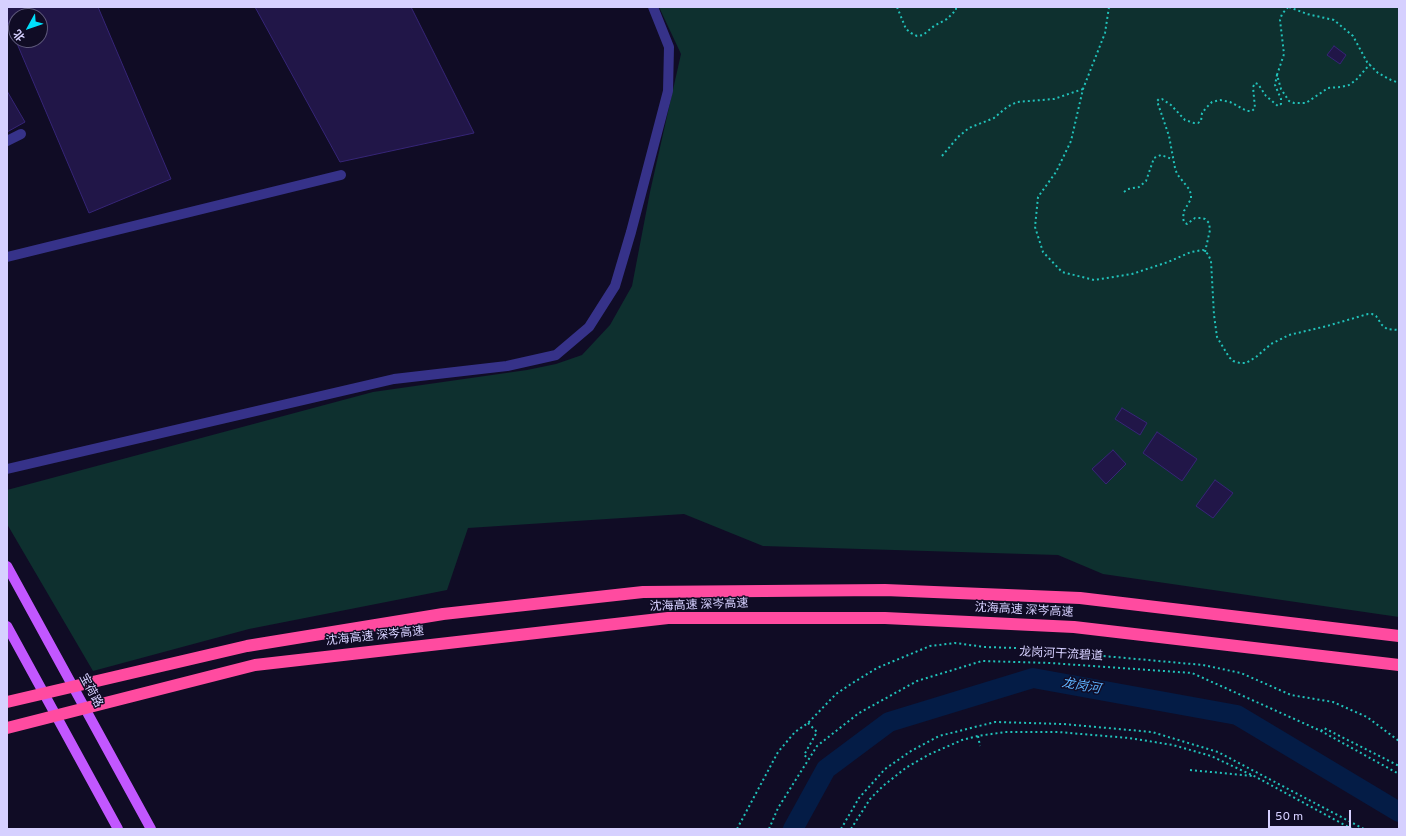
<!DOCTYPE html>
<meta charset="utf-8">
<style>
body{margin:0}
#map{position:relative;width:1406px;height:836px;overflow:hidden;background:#100c25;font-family:Overpass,"Noto Sans SC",sans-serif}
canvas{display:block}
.frame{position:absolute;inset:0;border:8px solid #d6d0ff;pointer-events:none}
.north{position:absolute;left:8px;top:8px;width:40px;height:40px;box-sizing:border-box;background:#100c25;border:1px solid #5f5a7c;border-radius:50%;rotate:230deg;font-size:11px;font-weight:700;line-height:16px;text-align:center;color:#d6d0ff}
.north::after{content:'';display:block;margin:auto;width:14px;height:18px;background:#00e0fb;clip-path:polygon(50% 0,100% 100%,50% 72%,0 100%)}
.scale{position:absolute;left:1268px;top:810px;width:83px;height:18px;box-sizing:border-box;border:2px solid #d6d0ff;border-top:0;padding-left:5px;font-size:12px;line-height:14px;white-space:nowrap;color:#d6d0ff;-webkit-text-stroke:3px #100c25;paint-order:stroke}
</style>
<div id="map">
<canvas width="1406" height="836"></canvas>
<div class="frame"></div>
<div class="north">北</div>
<div class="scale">50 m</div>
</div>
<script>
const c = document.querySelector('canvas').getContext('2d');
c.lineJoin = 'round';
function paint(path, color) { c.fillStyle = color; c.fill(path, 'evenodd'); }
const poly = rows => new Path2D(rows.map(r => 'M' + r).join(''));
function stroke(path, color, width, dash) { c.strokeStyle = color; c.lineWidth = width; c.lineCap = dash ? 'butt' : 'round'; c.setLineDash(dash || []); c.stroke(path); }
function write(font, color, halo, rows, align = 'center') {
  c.font = font + ' Overpass,"Noto Sans SC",sans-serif'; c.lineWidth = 3; c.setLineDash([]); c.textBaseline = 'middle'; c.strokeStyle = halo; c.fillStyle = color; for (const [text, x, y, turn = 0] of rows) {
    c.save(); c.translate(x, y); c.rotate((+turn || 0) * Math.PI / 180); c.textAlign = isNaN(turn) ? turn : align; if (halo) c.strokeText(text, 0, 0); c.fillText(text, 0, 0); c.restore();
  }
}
paint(poly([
 [659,7,1399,7,1399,617,1103,574,1058,555,763,546,684,514,468,528,447,590,249,629,93,671,7,524,7,490,373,392,527,370,556,364,582,355,610,325,632,286,650,192,681,54]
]), '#0e302f');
stroke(poly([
 [793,829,826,769,889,722,1033,678,1237,715,1399,812]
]), '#041c46', 20);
const building = poly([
 [7,7,98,7,171,179,89,213,7,20,7,7],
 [16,16,40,16,40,40,16,40,16,16],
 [255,7,411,7,474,133,340,162,255,7],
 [1334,46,1346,55,1340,64,1327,55,1334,46],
 [7,91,25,122,7,132,7,91],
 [1122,408,1147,423,1140,435,1115,419,1122,408],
 [1157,432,1197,459,1182,481,1143,453,1157,432],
 [1113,450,1126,464,1106,484,1092,469,1113,450],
 [1215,480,1233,493,1213,518,1196,506,1215,480]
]);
paint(building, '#211648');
stroke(building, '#362577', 1);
stroke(poly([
 [897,7,906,29,911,33,917,36,923,35,934,26,947,19,956,10,956,7],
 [1109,7,1105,33,1083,89,1071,141,1056,172,1038,197,1035,227,1043,252,1062,272,1094,280,1132,274,1168,262,1191,252,1203,250,1208,254,1211,261,1214,315,1217,337,1229,357,1233,361,1240,363,1246,363,1256,357,1271,344,1289,335,1327,326,1368,314,1372,314,1376,316,1382,325,1387,329,1399,330],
 [1288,7,1282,14,1280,20,1284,54,1277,75,1281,89,1289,101,1294,103,1306,103,1328,88,1341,87,1349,85,1356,80,1370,64],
 [1289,7,1307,14,1334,20,1353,36,1367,62,1378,73,1391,80,1399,83],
 [942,156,958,137,969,128,994,118,1007,107,1017,102,1054,99,1083,89],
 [1124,192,1128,189,1139,187,1146,181,1154,158,1161,155,1172,159],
 [1205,252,1210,230,1209,223,1205,219,1201,218,1195,218,1187,224,1184,222,1183,218,1184,211,1191,199,1191,194,1189,189,1177,174,1175,168,1169,136,1157,101,1159,99,1162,99,1171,105,1185,120,1194,123,1198,123,1201,121,1202,113,1206,108,1212,102,1220,100,1230,102,1247,111,1252,111,1255,108,1253,87,1255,83,1258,84,1266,96,1278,106,1281,104,1281,99,1275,85,1277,75],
 [808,723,817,732,804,755,809,759],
 [1321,731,1324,728,1399,766],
 [978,736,980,746],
 [1190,770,1253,776],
 [737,829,778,752,795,732,808,723,836,694,851,684,877,668,930,646,955,643,985,647,1015,648,1203,665,1241,673,1291,695,1333,702,1367,717,1399,741],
 [769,829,778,808,817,746,859,713,917,681,982,661,1050,663,1192,673,1321,731,1399,774],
 [841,829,859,798,885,769,911,751,939,736,995,722,1063,724,1152,732,1218,752,1364,829],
 [851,829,870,799,883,786,907,767,930,754,962,740,978,736,1005,732,1058,732,1129,738,1173,745,1211,756,1256,777,1352,829]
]), '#21c2ba', 2, [2, 3]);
stroke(poly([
 [7,141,21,134],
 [7,257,341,175],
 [7,469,394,379,507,366,556,355,589,327,615,286,631,232,668,91,669,47,653,7]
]), '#363289', 10);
stroke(poly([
 [7,566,151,829],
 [7,626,118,829]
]), '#c257ff', 10);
stroke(poly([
 [7,702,247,646,443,614,643,592,885,590,1080,598,1399,636],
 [7,728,255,665,668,618,885,618,1074,627,1399,665]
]), '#ff4ba0', 12);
write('12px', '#d6d0ff', '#100c25', [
 ["沈海高速 深岑高速",699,606,-2],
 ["沈海高速 深岑高速",1024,611,3],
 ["沈海高速 深岑高速",375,637,-6],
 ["龙岗河干流碧道",1061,655,3],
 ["宝荷路",90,691,62]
]);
write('italic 13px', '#5eb3ff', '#100c25', [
 ["龙岗河",1081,687,10]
]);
</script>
